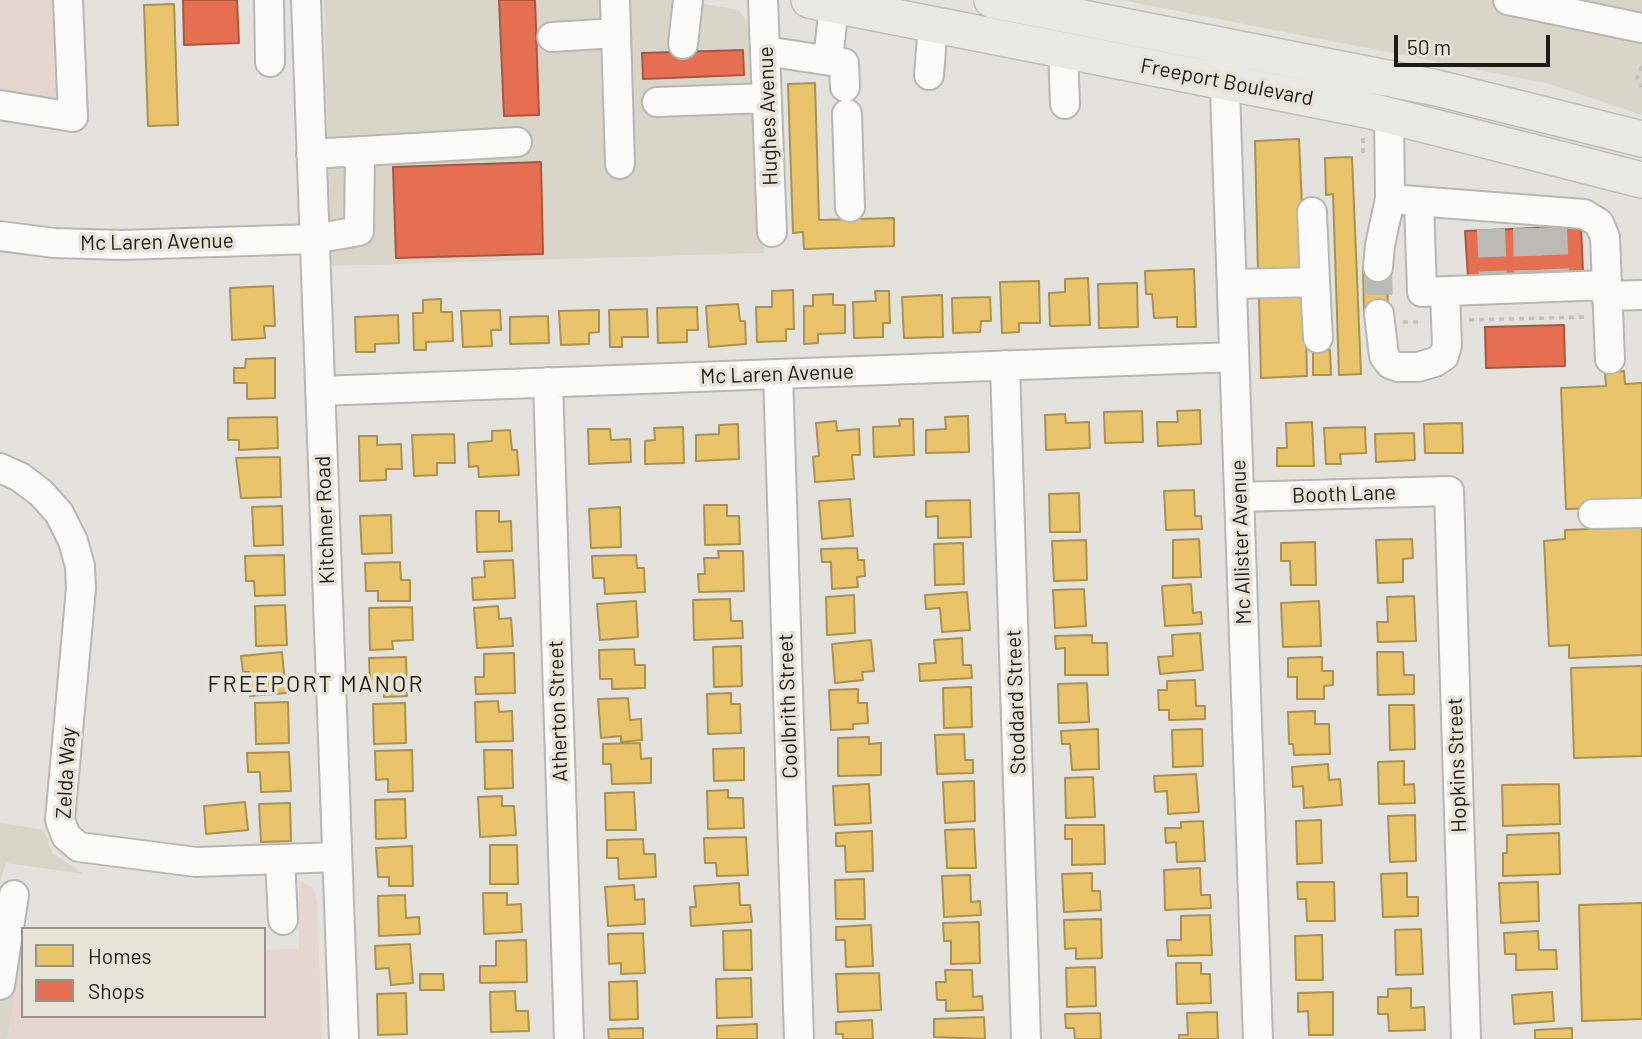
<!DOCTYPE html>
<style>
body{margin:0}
#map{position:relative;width:1642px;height:1039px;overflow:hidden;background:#e4e2dc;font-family:Barlow,sans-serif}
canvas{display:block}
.legend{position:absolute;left:21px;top:927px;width:245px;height:91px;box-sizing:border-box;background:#e8e4d8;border:2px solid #97948b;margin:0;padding:9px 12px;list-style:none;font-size:21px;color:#1d1b17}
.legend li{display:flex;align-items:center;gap:14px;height:35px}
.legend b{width:35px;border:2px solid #97948b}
.scale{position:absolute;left:1394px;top:35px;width:156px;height:32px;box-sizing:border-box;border:4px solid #1d1b17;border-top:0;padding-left:9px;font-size:21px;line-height:24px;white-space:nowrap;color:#1d1b17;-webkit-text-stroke:5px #e8e4d8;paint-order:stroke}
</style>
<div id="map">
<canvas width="1642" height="1039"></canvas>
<ul class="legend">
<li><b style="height:19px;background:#e9c46a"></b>Homes</li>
<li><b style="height:19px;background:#e76f51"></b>Shops</li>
</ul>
<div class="scale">50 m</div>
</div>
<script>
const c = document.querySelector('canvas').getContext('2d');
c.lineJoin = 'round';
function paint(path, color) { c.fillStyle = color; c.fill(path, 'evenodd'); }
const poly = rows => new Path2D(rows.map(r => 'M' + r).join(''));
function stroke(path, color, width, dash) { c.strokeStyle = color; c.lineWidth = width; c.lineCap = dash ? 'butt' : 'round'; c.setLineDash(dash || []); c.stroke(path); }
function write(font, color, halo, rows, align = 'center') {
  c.font = font + ' Barlow,sans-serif'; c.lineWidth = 7; c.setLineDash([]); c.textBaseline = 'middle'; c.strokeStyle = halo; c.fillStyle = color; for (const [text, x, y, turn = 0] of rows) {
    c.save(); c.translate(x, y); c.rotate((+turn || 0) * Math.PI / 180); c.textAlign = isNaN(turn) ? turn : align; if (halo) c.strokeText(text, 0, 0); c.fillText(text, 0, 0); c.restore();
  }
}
paint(poly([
 [324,0,684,0,738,10,755,30,764,253,331,266],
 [1121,0,1642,0,1642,115,1546,83],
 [0,823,44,830,52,853,84,874,6,863,0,882],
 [0,924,27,928,23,929,23,953,7,1039,0,1039]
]), '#dad5c9');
paint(poly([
 [0,0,61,0,68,113,0,100],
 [299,880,314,888,317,901,322,1039,7,1039,23,953,23,1016,264,1016,264,950,299,949]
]), '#e7d6d0');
const homes = poly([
 [174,4,178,125,148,126,144,5,174,4],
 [815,83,819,220,894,218,894,246,804,249,803,232,793,233,788,84,815,83],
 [1299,139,1305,272,1258,274,1255,141,1299,139],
 [1352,157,1361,374,1339,375,1333,194,1326,195,1325,158,1352,157],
 [1387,267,1388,313,1364,314,1363,268,1387,267],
 [1194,269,1196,327,1177,327,1177,317,1154,318,1152,294,1146,294,1145,271,1194,269],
 [1088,278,1090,325,1050,326,1049,293,1065,292,1065,279,1088,278],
 [1039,281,1040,323,1019,323,1019,332,1002,333,1000,282,1039,281],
 [1137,283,1138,327,1099,328,1098,284,1137,283],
 [273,286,275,326,264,326,265,338,232,340,230,288,273,286],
 [793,290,794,329,786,329,786,341,757,342,756,307,772,307,772,291,793,290],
 [875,291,889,291,890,323,883,323,883,337,854,338,853,302,876,301,875,291],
 [833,294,833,305,845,305,845,333,818,334,818,343,804,344,804,306,813,306,813,295,833,294],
 [942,295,943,337,904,338,902,297,942,295],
 [1305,296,1307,376,1261,378,1259,297,1305,296],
 [990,297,991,321,981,321,980,332,953,333,952,298,990,297],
 [441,299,441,312,452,312,453,341,426,342,426,350,414,350,413,313,423,313,423,300,441,299],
 [738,304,740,321,745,321,746,344,709,347,706,306,738,304],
 [697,307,698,330,687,330,687,342,658,343,657,308,697,307],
 [647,309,648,337,622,337,622,347,610,347,609,310,647,309],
 [500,310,501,330,491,330,492,346,463,347,461,311,500,310],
 [599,310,599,332,589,333,589,344,561,345,559,311,599,310],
 [398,315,399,343,375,344,375,352,356,352,355,317,398,315],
 [548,316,549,343,510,344,510,317,548,316],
 [1313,350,1330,350,1331,375,1313,375,1313,350],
 [275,358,275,398,247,399,247,383,234,383,234,368,245,368,246,359,275,358],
 [1624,371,1625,384,1642,383,1642,507,1566,509,1561,388,1606,386,1605,372,1624,371],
 [1200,410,1201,444,1158,446,1157,422,1178,422,1177,411,1200,410],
 [1142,411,1143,442,1105,443,1104,412,1142,411],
 [1065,414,1066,423,1089,422,1090,448,1046,450,1045,415,1065,414],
 [968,416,969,452,926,453,926,430,946,429,945,417,968,416],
 [277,417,278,448,239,450,239,440,228,440,228,418,277,417],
 [899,419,913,419,914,455,874,457,873,427,900,426,899,419],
 [836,421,837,431,859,429,860,455,852,455,854,479,815,482,813,457,819,456,816,423,836,421],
 [1312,422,1314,466,1277,466,1277,448,1287,448,1286,423,1312,422],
 [1462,423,1463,453,1425,453,1424,424,1462,423],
 [738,424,739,459,696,461,696,435,719,434,719,425,738,424],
 [683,427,684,463,645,464,645,441,655,440,654,428,683,427],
 [1365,427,1366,453,1340,454,1341,464,1326,464,1324,428,1365,427],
 [588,429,610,429,611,440,630,439,631,462,589,464,588,429],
 [510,430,512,450,517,450,519,475,479,477,478,466,469,467,468,443,492,441,492,431,510,430],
 [1414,433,1415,460,1376,462,1375,434,1414,433],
 [454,434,455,463,437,463,437,475,414,476,412,435,454,434],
 [359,436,377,436,377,445,401,444,402,469,386,469,386,480,360,481,359,436],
 [280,457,281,497,241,498,236,458,280,457],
 [1194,490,1195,516,1201,516,1202,529,1166,530,1164,491,1194,490],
 [1079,493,1080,532,1050,532,1049,494,1079,493],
 [850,499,853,536,822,539,819,501,850,499],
 [970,500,971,537,938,538,938,516,926,517,926,501,970,500],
 [704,505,727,505,727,516,739,516,740,544,705,545,704,505],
 [282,506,283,545,254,546,252,507,282,506],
 [620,507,621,547,591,548,589,509,620,507],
 [476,511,499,511,499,522,511,521,512,551,477,552,476,511],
 [391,515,392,553,362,554,360,516,391,515],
 [1642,527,1642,655,1569,658,1569,645,1549,646,1544,541,1565,539,1565,530,1642,527],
 [1199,539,1201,577,1173,578,1173,540,1199,539],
 [1412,539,1413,558,1403,559,1403,582,1378,583,1376,540,1412,539],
 [1086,540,1087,580,1054,581,1052,541,1086,540],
 [1315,542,1316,585,1291,585,1290,561,1281,561,1281,543,1315,542],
 [963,543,964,584,935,585,934,544,963,543],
 [857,548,858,560,864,560,865,576,857,577,858,587,832,589,831,562,822,562,821,549,857,548],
 [718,551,743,551,744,591,699,592,698,574,705,574,704,558,719,558,718,551],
 [284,555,285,595,255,596,254,581,246,581,245,556,284,555],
 [636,555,637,568,644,568,645,592,605,594,604,578,593,578,592,556,636,555],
 [513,560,515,598,473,600,472,578,485,577,484,561,513,560],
 [400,562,401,580,410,580,410,601,378,601,378,591,366,591,365,563,400,562],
 [1191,584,1193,613,1201,612,1202,624,1165,626,1162,586,1191,584],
 [1084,589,1086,626,1055,628,1053,590,1084,589],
 [967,592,970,630,942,632,940,608,926,609,925,595,967,592],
 [854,595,855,633,827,635,826,597,854,595],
 [1414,596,1416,641,1378,642,1377,622,1388,622,1387,597,1414,596],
 [730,599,731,621,742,621,743,638,694,640,693,600,730,599],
 [636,601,638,637,600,640,597,604,636,601],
 [1319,601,1321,646,1283,647,1281,603,1319,601],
 [285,605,287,645,256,646,255,606,285,605],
 [498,606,499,619,511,618,513,646,477,648,474,608,498,606],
 [412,607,413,640,392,641,393,649,370,650,369,608,412,607],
 [1200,633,1203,670,1160,674,1158,657,1173,656,1172,635,1200,633],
 [1092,635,1092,643,1107,643,1108,675,1065,675,1065,648,1056,649,1055,636,1092,635],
 [962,638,963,665,971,665,972,678,920,681,919,664,936,663,934,640,962,638],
 [871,640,874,671,862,672,863,680,835,683,832,644,871,640],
 [741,646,742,686,714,687,713,647,741,646],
 [634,649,635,665,645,665,645,688,612,689,612,679,600,679,599,650,634,649],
 [282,652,286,693,250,696,249,672,243,672,241,656,282,652],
 [1377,652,1403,652,1404,675,1414,675,1414,694,1378,695,1377,652],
 [514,653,515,693,476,694,475,677,484,677,484,654,514,653],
 [406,657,407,696,384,697,384,685,370,686,369,658,406,657],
 [1322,657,1322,671,1333,671,1333,685,1324,686,1324,699,1297,699,1297,677,1288,677,1288,658,1322,657],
 [1642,666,1642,756,1574,758,1571,668,1642,666],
 [1195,680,1196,706,1205,706,1205,719,1169,720,1169,710,1159,710,1158,690,1167,690,1167,681,1195,680],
 [1087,683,1089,722,1059,723,1058,684,1087,683],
 [971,687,972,727,944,728,943,688,971,687],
 [858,689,858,703,867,703,868,723,853,724,853,729,831,730,829,690,858,689],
 [731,693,731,704,740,704,741,733,708,734,707,694,731,693],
 [628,698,630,720,641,719,642,740,621,742,621,736,601,738,598,699,628,698],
 [498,701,499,712,512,711,513,741,476,742,475,702,498,701],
 [288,702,289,743,256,744,255,703,288,702],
 [405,703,406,743,374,744,373,704,405,703],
 [1389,705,1414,705,1415,749,1390,750,1389,705],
 [1315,711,1315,724,1329,724,1330,754,1294,755,1293,744,1289,744,1288,712,1315,711],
 [1098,729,1099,769,1072,770,1070,744,1062,744,1061,731,1098,729],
 [1202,729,1203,766,1173,767,1172,730,1202,729],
 [964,734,965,760,973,760,973,773,937,774,935,735,964,734],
 [869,737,869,744,881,743,881,775,838,776,838,738,869,737],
 [640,743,641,759,651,758,651,783,612,784,611,764,603,764,603,744,640,743],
 [744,748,744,780,714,781,713,749,744,748],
 [412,750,413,791,388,792,388,779,376,780,375,751,412,750],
 [484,750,512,750,513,788,485,789,484,750],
 [289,752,291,791,261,792,260,772,248,772,247,753,289,752],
 [1404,761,1404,785,1414,784,1415,803,1379,804,1378,762,1404,761],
 [1328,764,1329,780,1340,779,1342,805,1304,808,1303,786,1293,787,1292,767,1328,764],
 [1196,774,1199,812,1168,814,1167,791,1155,792,1154,776,1196,774],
 [1093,777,1095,817,1066,818,1065,778,1093,777],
 [974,781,975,821,945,823,943,782,974,781],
 [869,784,871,823,835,825,833,786,869,784],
 [1559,784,1560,824,1503,826,1502,785,1559,784],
 [728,790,728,798,743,798,744,828,708,829,707,791,728,790],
 [634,792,636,830,606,830,605,793,634,792],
 [502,796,502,806,514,806,516,835,480,837,478,797,502,796],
 [405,799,406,838,376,839,375,800,405,799],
 [245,802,248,830,206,834,204,806,245,802],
 [290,803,291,841,261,842,259,804,290,803],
 [1415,815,1416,861,1390,862,1388,816,1415,815],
 [1321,820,1322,863,1297,864,1296,821,1321,820],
 [1203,821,1205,861,1177,862,1176,842,1166,843,1165,828,1181,828,1181,822,1203,821],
 [1065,825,1104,825,1105,864,1072,865,1072,839,1065,839,1065,825],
 [974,829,976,868,947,868,945,830,974,829],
 [872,831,873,871,846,872,845,846,836,846,836,833,872,831],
 [1559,833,1560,874,1503,876,1503,853,1507,853,1507,835,1559,833],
 [746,837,748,875,717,876,716,863,705,863,704,838,746,837],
 [643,839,644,854,655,854,656,877,619,879,618,858,607,858,607,840,643,839],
 [490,845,517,845,518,884,490,884,490,845],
 [412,846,413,886,389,886,389,877,378,877,376,848,412,846],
 [1200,868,1201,895,1210,895,1211,908,1165,910,1164,870,1200,868],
 [1092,873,1092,891,1100,891,1101,910,1064,912,1062,874,1092,873],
 [1407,873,1407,897,1418,897,1418,916,1383,917,1381,874,1407,873],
 [970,875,971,902,980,901,981,915,944,917,942,876,970,875],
 [864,879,865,919,836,919,835,880,864,879],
 [1297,882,1334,882,1335,921,1307,921,1306,899,1298,899,1297,882],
 [1538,882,1539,921,1501,923,1499,883,1538,882],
 [739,883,740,905,750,905,752,922,691,926,690,907,696,907,694,886,739,883],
 [634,885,635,900,644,899,645,924,608,926,605,887,634,885],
 [483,893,507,893,507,905,521,904,522,932,484,934,483,893],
 [405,895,406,918,419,917,420,934,379,936,378,896,405,895],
 [1642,903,1642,1019,1582,1021,1579,905,1642,903],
 [1210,915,1212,955,1168,956,1167,940,1181,940,1181,916,1210,915],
 [1101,919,1102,958,1076,959,1076,948,1065,949,1064,920,1101,919],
 [979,922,980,963,951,964,951,941,944,941,943,923,979,922],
 [871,925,873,966,846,967,845,940,836,940,836,927,871,925],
 [1421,929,1423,974,1396,975,1395,930,1421,929],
 [751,930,752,970,724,970,723,931,751,930],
 [1538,931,1539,950,1556,950,1557,969,1516,970,1516,954,1505,954,1504,933,1538,931],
 [643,933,645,973,621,974,621,963,609,964,608,934,643,933],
 [1322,935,1323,980,1296,980,1295,936,1322,935],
 [526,940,527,982,480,983,480,966,496,966,496,941,526,940],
 [410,944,413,983,391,985,389,968,376,969,375,946,410,944],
 [1176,963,1201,963,1201,974,1210,974,1211,1003,1177,1004,1176,963],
 [1095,967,1096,1006,1067,1007,1066,968,1095,967],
 [945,970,972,970,973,997,982,996,983,1010,946,1011,946,1000,937,1000,936,982,946,982,945,970],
 [879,973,881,1010,838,1012,836,974,879,973],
 [420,974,443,974,444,990,420,990,420,974],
 [751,978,752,1017,717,1018,716,979,751,978],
 [637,981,638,1019,610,1020,609,982,637,981],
 [1411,988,1411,1008,1424,1007,1425,1030,1389,1031,1388,1014,1378,1014,1378,997,1388,997,1388,989,1411,988],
 [515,991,516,1011,528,1011,529,1031,491,1032,490,992,515,991],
 [1333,992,1333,1035,1309,1035,1308,1011,1298,1012,1298,993,1333,992],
 [1552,992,1554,1021,1514,1024,1512,995,1552,992],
 [406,993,407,1034,378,1035,377,994,406,993],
 [1217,1012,1218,1039,1179,1039,1179,1035,1188,1035,1187,1013,1217,1012],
 [1100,1013,1101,1039,1075,1039,1074,1028,1066,1028,1065,1014,1100,1013],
 [984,1017,985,1039,934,1037,934,1019,984,1017],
 [872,1020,873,1039,843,1039,843,1034,836,1034,836,1022,872,1020],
 [757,1024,757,1039,717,1039,717,1026,757,1024],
 [643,1028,643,1039,609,1039,608,1029,643,1028],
 [1572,1028,1572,1039,1535,1039,1535,1030,1572,1028]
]);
paint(homes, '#e9c46a');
stroke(homes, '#ac9151', 2);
const shops = poly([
 [183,0,237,0,239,43,184,45,183,0],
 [499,0,535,0,539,115,504,116,499,0],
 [743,50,744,75,643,79,642,53,743,50],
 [541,162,543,254,396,258,393,167,541,162],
 [1581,226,1583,272,1468,277,1465,231,1581,226],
 [1564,325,1565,366,1486,368,1485,327,1564,325]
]);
paint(shops, '#e76f51');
stroke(shops, '#aa5640', 2);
stroke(poly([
 [1553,227,1555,273],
 [1527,228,1528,274],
 [1491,229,1493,276],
 [1378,267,1379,314]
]), '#bcbab5', 28, [28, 14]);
const minor = poly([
 [269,0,270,62],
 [306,0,344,1039],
 [615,0,620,164],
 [763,0,772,232],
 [1508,0,1642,28],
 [552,37,616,33],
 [683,44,688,0],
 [1063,50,1065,104],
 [765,51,844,63,845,87],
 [828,60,834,5],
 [1224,62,1258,1039],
 [929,75,933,24],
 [657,102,767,98],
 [0,105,73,117,68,0],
 [847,114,850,207],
 [1389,116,1390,199,1584,214,1599,223,1605,237,1610,359],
 [311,154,517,142],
 [1419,202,1422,292,1606,285],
 [1312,212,1315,282],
 [0,236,54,243,122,245,314,239,359,231,360,151],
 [1378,267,1380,245,1390,199],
 [1232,284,1315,282,1318,338],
 [1606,296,1642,295],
 [1379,314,1384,356,1390,364,1398,367,1418,367,1435,362,1444,356,1447,345,1445,292],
 [1005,365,1026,1039],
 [778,374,799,1039],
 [548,382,569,1039],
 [320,391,1234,357],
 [0,468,20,477,41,493,59,513,73,541,80,566,81,588,60,820,66,836,79,847,196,862,337,857],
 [1239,497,1449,491,1466,1039],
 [1593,514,1642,513],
 [280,859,283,920],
 [0,985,14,895]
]);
const major = poly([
 [809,0,1367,110,1642,180],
 [992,0,1437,88,1642,139]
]);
stroke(minor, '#b8b7b2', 32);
stroke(major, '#c0bebb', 38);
stroke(poly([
 [1642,66,1637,78,1642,87],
 [1363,138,1363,154],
 [1469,320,1584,317],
 [1403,322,1423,322]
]), '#c2c1bf', 3.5, [5, 5]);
stroke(minor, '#fbfbfa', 28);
stroke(major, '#eaeae4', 35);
write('21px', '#1d1b17', '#e8e4d8', [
 ["Freeport Boulevard",1227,82,11],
 ["Hughes Avenue",768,116,-92],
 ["Mc Laren Avenue",157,242,-1],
 ["Mc Laren Avenue",777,374,-2],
 ["Booth Lane",1344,494,-2],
 ["Kitchner Road",325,520,-92],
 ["Mc Allister Avenue",1241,542,-92],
 ["Stoddard Street",1016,702,-92],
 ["Coolbrith Street",788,706,-92],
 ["Atherton Street",558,711,-92],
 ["Hopkins Street",1457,765,-92],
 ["Zelda Way",66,773,-87]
]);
c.letterSpacing = '2px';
write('23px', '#1d1b17', '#e8e4d8', [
 ["FREEPORT MANOR",316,684]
]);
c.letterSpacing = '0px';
</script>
